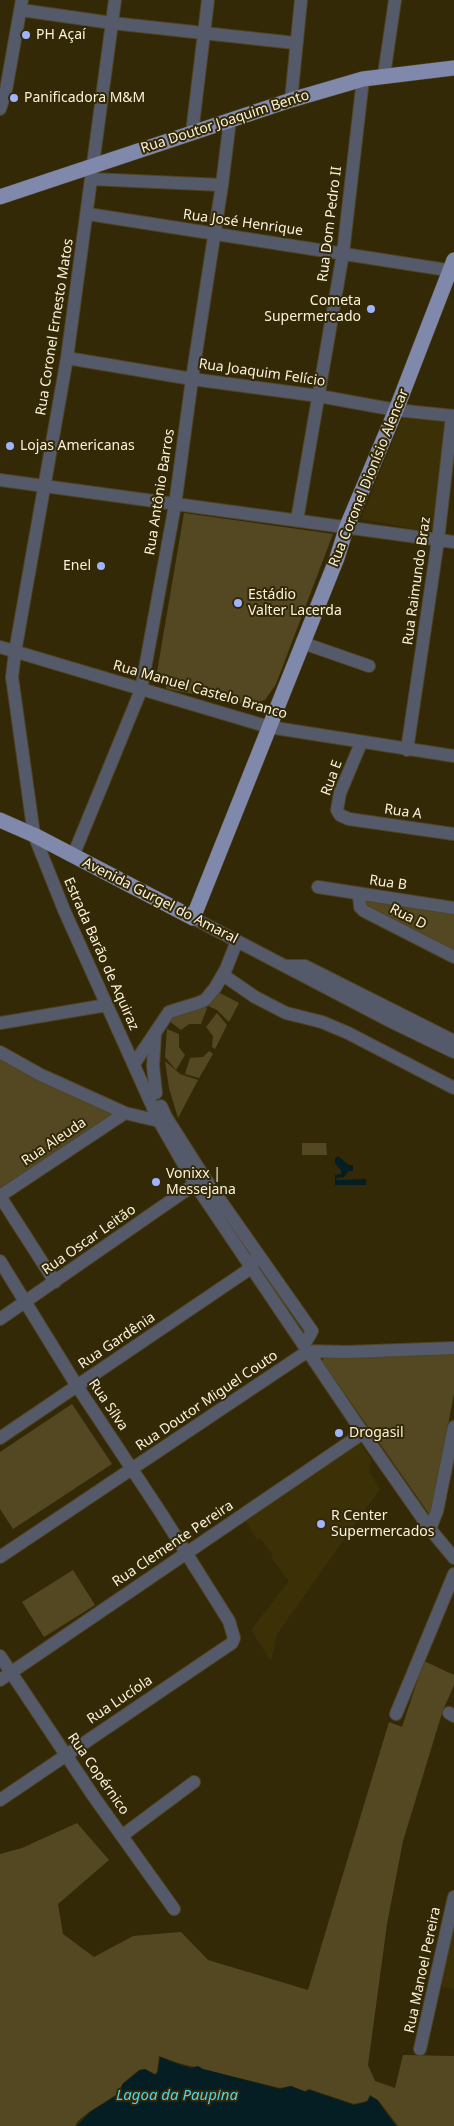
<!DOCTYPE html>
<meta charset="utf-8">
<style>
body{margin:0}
canvas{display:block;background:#332907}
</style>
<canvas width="454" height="2126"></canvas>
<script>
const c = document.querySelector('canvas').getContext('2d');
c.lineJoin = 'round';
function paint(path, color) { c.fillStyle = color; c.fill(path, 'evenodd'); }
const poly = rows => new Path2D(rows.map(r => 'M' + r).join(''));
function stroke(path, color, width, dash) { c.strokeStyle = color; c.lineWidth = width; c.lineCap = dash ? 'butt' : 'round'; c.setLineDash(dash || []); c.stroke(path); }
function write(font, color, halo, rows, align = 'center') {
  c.font = font + ' "Noto Sans",sans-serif'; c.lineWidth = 4; c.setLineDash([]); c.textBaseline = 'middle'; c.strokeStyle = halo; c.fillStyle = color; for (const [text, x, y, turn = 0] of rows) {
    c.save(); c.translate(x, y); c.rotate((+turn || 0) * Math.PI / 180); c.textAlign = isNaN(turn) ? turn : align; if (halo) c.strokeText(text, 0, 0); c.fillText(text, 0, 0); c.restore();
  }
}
paint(poly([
 [402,418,449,423,435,528,426,531,361,519],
 [360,1443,371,1459,369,1472,380,1489,277,1634,271,1661,251,1630,289,1581,273,1560,272,1554,260,1538,257,1540,246,1521],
 [454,1922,454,1989,439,1986]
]), '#3c3007');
paint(poly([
 [184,513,333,534,276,684,265,700,247,704,167,689,157,672],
 [359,895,454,909,454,955,364,911],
 [218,992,239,1003,229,1022,217,1010,206,1005],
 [204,1006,207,1008,201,1024,189,1024,181,1030,169,1021,171,1017],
 [217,1013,227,1025,215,1049,212,1047,213,1036,206,1027],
 [167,1029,179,1034,179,1047,185,1055,176,1070,165,1057],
 [209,1051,213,1054,199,1078,185,1074,190,1058,203,1057],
 [0,1058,125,1115,0,1194],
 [165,1061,180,1074,198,1080,178,1118,169,1088],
 [302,1143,326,1143,327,1155,302,1155],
 [454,1354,454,1393,432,1511,429,1514,322,1361,324,1358],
 [72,1404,112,1464,13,1529,0,1509,0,1452],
 [73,1570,95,1605,44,1637,22,1602],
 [424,1661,454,1675,454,1685,442,1713,403,1841,387,1924,368,2065,375,2081,395,2088,403,2055,454,2056,454,2126,398,2126,378,2100,370,2095,367,2101,354,2104,309,2089,305,2091,291,2086,280,2088,178,2063,159,2056,157,2072,155,2074,145,2069,139,2070,123,2083,116,2095,89,2112,78,2121,75,2126,0,2126,0,1854,22,1848,77,1823,109,1860,58,1904,63,1934,94,1957,133,1936,181,1932,208,1960,308,1990,389,1722,402,1727]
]), '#544823');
paint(poly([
 [338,1156,349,1165,353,1165,353,1171,349,1171,344,1177,337,1178,336,1180,366,1179,366,1185,335,1185,335,1175,341,1174,341,1170,335,1163,335,1158],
 [160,2057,178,2064,191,2068,198,2066,203,2069,280,2089,291,2086,305,2092,309,2090,354,2105,367,2102,370,2096,377,2100,396,2126,77,2126,90,2112,117,2095,123,2084,140,2070,145,2069,155,2075,158,2072]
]), '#051e23');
const minor = poly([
 [115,0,67,358,15,652,12,677,34,835,64,910,159,1121,195,1184,363,1433,430,1529,454,1558],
 [21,10,112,23,295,43],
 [384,75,395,0],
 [291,100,301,0],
 [0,109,6,90,22,0],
 [192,133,208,0],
 [92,179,222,185],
 [88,214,454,271],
 [67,358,192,379,319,396,396,410,454,416],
 [0,480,454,542],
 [297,520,343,253,363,79],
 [303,643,369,666],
 [0,647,269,727,454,756],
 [361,743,340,793,337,810,340,815,349,819,454,834],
 [407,750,438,540,452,416],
 [73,856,141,690,175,505,192,379,222,185,230,120],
 [318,887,454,908],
 [359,895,360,907,364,911,454,957],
 [193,918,390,1021,454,1052],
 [286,966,305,966,454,1041],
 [223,975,255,997,286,1013,322,1022,348,1033,454,1088],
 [0,1023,107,1005],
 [155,1034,153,1066,156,1093],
 [0,1052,41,1075,125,1113,159,1121],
 [134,1064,169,1012,198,1003,205,1000,215,988,226,969,237,941],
 [161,1106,166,1117,206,1180,312,1331,304,1345],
 [0,1196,125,1113],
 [3,1201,55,1282],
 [0,1261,77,1386,161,1513,229,1621,234,1638,232,1643,0,1800],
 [0,1319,195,1184,202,1181],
 [0,1438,251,1268,258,1254],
 [430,1529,437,1511,454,1427],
 [0,1557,308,1351,347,1352,454,1348],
 [0,1656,94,1797,174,1909],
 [0,1680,363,1433],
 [449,1713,454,1716],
 [396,1714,454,1574],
 [123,1835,194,1782],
 [420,2049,454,1897]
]);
const major = poly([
 [0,197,291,100,363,79,454,68],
 [0,820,34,835,193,918,337,558,347,526,396,410,454,260]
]);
stroke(minor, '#4f4525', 14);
stroke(major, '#4f4525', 16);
stroke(minor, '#555a6b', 12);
stroke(major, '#8089ac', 15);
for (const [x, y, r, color] of [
 [26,35,5,"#a0b3fd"],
 [14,98,5,"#a0b3fd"],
 [371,309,5,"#a0b3fd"],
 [10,446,5,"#a0b3fd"],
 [101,566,5,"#a0b3fd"],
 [238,603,5,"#a0b3fd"],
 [156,1182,5,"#a0b3fd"],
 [339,1433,5,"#a0b3fd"],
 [321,1524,5,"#a0b3fd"]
]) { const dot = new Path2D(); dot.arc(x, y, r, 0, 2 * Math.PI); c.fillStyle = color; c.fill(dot); stroke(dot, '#332907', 2); }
write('14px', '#faf2db', '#332907', [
 ["PH Açaí",36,35],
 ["Panificadora M&M",24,98],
 ["Cometa",361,301,"right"],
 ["Supermercado",361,317,"right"],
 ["Lojas Americanas",20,446],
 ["Enel",91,566,"right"],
 ["Estádio",248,595],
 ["Valter Lacerda",248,611],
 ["Vonixx |",166,1174],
 ["Messejana",166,1190],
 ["Drogasil",349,1433],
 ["R Center",331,1516],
 ["Supermercados",331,1532]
], 'left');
write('14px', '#faf2db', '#332907', [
 ["Rua Doutor Joaquim Bento",225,122,-18],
 ["Rua José Henrique",243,223,8],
 ["Rua Dom Pedro II",330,224,-83],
 ["Rua Coronel Ernesto Matos",55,327,-81],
 ["Rua Joaquim Felício",262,373,8],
 ["Rua Coronel Dionísio Alencar",369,478,-68],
 ["Rua Antônio Barros",160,492,-81],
 ["Rua Raimundo Braz",417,581,-82],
 ["Rua Manuel Castelo Branco",200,690,16],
 ["Rua E",332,778,-70],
 ["Rua A",403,812,8],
 ["Rua B",388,883,8],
 ["Avenida Gurgel do Amaral",160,901,27],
 ["Rua D",408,917,27],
 ["Estrada Barão de Aquiraz",101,954,66],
 ["Rua Aleuda",54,1142,-34],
 ["Rua Oscar Leitão",89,1240,-35],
 ["Rua Gardênia",117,1341,-34],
 ["Rua Doutor Miguel Couto",207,1401,-34],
 ["Rua Sílva",108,1405,56],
 ["Rua Clemente Pereira",173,1544,-34],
 ["Rua Lucíola",120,1700,-34],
 ["Rua Copérnico",98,1774,55],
 ["Rua Manoel Pereira",423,1970,-78]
]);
write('italic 15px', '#53d3eb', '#332907', [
 ["Lagoa da Paupina",177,2096]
]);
</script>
